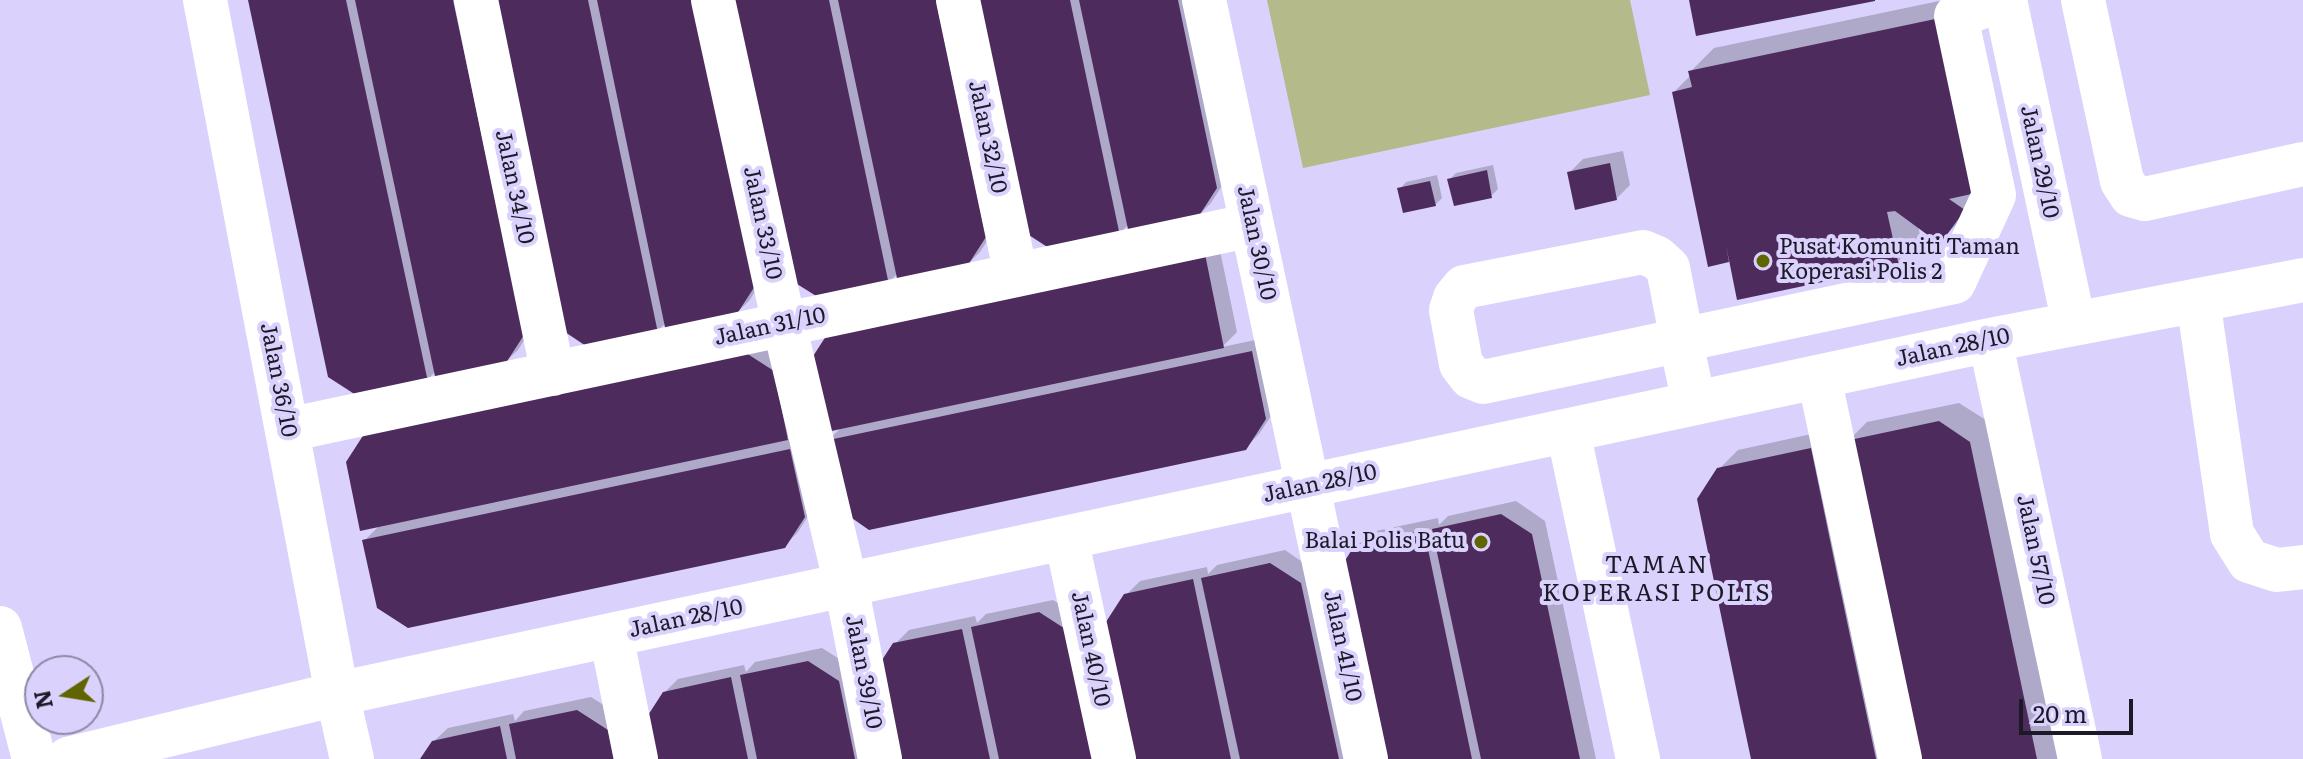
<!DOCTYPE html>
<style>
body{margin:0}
#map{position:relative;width:2303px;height:759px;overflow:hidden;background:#dad2fc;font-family:Literata,serif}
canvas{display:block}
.north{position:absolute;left:24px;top:655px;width:80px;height:80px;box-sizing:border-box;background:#dad2fc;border:2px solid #8e88a7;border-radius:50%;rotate:258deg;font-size:22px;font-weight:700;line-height:32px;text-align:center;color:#1d1a28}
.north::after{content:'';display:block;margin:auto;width:28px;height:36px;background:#606502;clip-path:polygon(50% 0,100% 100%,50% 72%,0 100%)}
.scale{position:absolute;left:2019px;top:699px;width:114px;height:36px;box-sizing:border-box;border:4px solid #1d1a28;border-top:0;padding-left:10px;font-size:24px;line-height:28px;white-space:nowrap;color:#1d1a28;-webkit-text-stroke:6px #dad2fc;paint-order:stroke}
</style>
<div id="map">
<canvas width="2303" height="759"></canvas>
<div class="north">N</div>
<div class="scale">20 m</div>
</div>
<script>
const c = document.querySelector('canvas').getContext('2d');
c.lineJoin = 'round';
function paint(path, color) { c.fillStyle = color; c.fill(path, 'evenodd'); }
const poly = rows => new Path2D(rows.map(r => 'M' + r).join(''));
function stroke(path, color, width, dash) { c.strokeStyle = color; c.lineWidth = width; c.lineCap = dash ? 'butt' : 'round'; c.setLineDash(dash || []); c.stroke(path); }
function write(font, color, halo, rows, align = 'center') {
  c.font = font + ' Literata,serif'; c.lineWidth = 8; c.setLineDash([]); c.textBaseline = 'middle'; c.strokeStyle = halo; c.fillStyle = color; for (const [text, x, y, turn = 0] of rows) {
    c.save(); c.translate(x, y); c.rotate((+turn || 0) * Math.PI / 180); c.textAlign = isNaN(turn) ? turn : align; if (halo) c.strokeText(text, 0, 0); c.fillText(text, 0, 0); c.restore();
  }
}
paint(poly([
 [1267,0,1630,0,1650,95,1303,168]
]), '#b4ba89');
paint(poly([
 [250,0,469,0,537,320,518,350,503,364,436,371,427,380],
 [491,0,711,0,768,271,749,301,734,315,667,322,657,331],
 [733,0,952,0,999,222,980,252,965,267,898,273,888,283],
 [974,0,1194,0,1230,173,1211,203,1196,218,1129,224,1119,234],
 [1944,0,1983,183,1963,218,1940,241,1918,225,1921,241,1898,264,1731,260,1710,264,1674,92,1691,75,1691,71,1714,48],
 [1623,151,1630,185,1616,199,1569,173,1583,159],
 [1493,165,1498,189,1491,196,1450,179,1456,173],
 [1437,175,1442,198,1435,205,1400,189,1406,182],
 [1218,241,1237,332,1222,347,1265,338,1279,404,1259,434,1245,448,826,442,842,427],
 [757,338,787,358,801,424,785,440,803,436,817,502,798,532,784,546,365,540,380,525],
 [1959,403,1989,422,2060,759,1914,759,1847,442,1867,422],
 [1830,430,1899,759,1753,759,1718,470,1738,450],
 [1516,501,1545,521,1596,759,1376,759,1357,546,1371,532,1438,518,1439,525,1448,516],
 [1285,550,1314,570,1355,759,1135,759,1126,595,1140,581,1207,567,1208,574,1217,565],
 [1053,600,1083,619,1113,759,894,759,895,644,909,630,975,616,977,623,986,614],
 [822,648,852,667,871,759,652,759,664,693,678,679,744,665,746,672,755,662],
 [591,697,621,716,630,759,422,759,433,742,448,728,513,714,515,721,524,711]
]), '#0003');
paint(poly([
 [248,0,346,0,428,382,359,397,328,377],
 [355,0,453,0,524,335,504,366,436,381],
 [489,0,588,0,658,333,589,348,559,328],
 [597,0,695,0,755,286,735,317,666,332],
 [730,0,829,0,889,285,821,299,789,279],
 [838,0,936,0,986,237,966,268,898,283],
 [972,0,1070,0,1120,236,1052,250,1021,230],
 [1079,0,1178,0,1217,188,1197,219,1129,234],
 [1689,0,1875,0,1875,1,1696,36],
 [1940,18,1976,193,1949,199,1965,210,1940,244,1895,211,1887,212,1899,266,1737,300,1726,245,1729,262,1708,267,1672,92,1692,87,1688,71],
 [1610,163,1617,200,1575,210,1567,172],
 [1487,170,1492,198,1454,206,1447,179],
 [1430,181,1436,206,1403,213,1397,188],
 [1205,254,1224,348,822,433,808,364,828,333],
 [743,351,774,371,788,440,360,531,346,462,366,431],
 [1252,351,1266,419,1246,450,869,530,839,509,824,441],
 [1939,421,1970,442,2037,759,1912,759,1845,441],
 [1811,448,1837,574,1876,759,1751,759,1741,712,1697,499,1717,468],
 [790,449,805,517,785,548,408,628,377,608,362,540],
 [1501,514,1532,534,1580,759,1481,759,1432,529],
 [1424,530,1472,759,1374,759,1335,576,1355,545],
 [1270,563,1301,583,1339,759,1240,759,1201,578],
 [1193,579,1231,759,1133,759,1104,625,1124,594],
 [1039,612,1070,632,1097,759,999,759,971,627],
 [962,629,990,759,892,759,873,674,893,643],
 [808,661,839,681,855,759,757,759,740,675],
 [731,677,748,759,650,759,643,723,663,692],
 [577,710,608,730,614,759,516,759,509,724],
 [500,726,507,759,420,759,432,741]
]), '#4d2b5d');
stroke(poly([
 [205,0,337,694,352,759],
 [476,0,553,374],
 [713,0,784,324,846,585,880,759],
 [958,0,1016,275],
 [1204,0,1366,759],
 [2005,0,2074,324],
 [2083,0,2122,181,2131,195,2145,199,2303,164],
 [2198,300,2232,534,2249,561,2277,570,2303,567],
 [1990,340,2080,759],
 [1819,377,1900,759],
 [1694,403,1684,356,1682,340,1668,268,1657,258,1643,252,1464,287,1455,298,1451,310,1461,364,1471,377,1483,382,1682,340,1954,282,1994,195,1956,16,2001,0],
 [287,430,1252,225],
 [1568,431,1638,759],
 [1066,538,1114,759],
 [0,628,34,759],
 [611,635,636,759],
 [68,759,337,694,611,635,1990,340,2303,280]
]), '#fff', 44);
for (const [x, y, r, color] of [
 [1763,261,8,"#606502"],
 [1481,542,8,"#606502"]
]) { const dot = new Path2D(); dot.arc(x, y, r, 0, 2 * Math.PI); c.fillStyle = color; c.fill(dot); stroke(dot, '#dad2fc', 3); }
write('22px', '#1d1a28', '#dad2fc', [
 ["Jalan 32/10",987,137,78],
 ["Jalan 29/10",2039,162,78],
 ["Jalan 34/10",514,187,78],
 ["Jalan 33/10",762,223,78],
 ["Jalan 30/10",1256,243,78],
 ["Jalan 31/10",770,327,-12],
 ["Jalan 28/10",1953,348,-12],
 ["Jalan 36/10",278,380,79],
 ["Jalan 28/10",1320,484,-12],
 ["Jalan 57/10",2035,550,78],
 ["Jalan 28/10",686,619,-12],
 ["Jalan 41/10",1342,646,78],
 ["Jalan 40/10",1090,649,78],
 ["Jalan 39/10",863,672,79]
]);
write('22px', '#1d1a28', '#dad2fc', [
 ["Pusat Komuniti Taman",1779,248],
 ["Koperasi Polis 2",1779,273],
 ["Balai Polis Batu",1465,542,"right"]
], 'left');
c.letterSpacing = '2px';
write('24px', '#1d1a28', '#dad2fc', [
 ["TAMAN",1657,566],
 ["KOPERASI POLIS",1657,594]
]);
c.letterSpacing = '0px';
</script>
